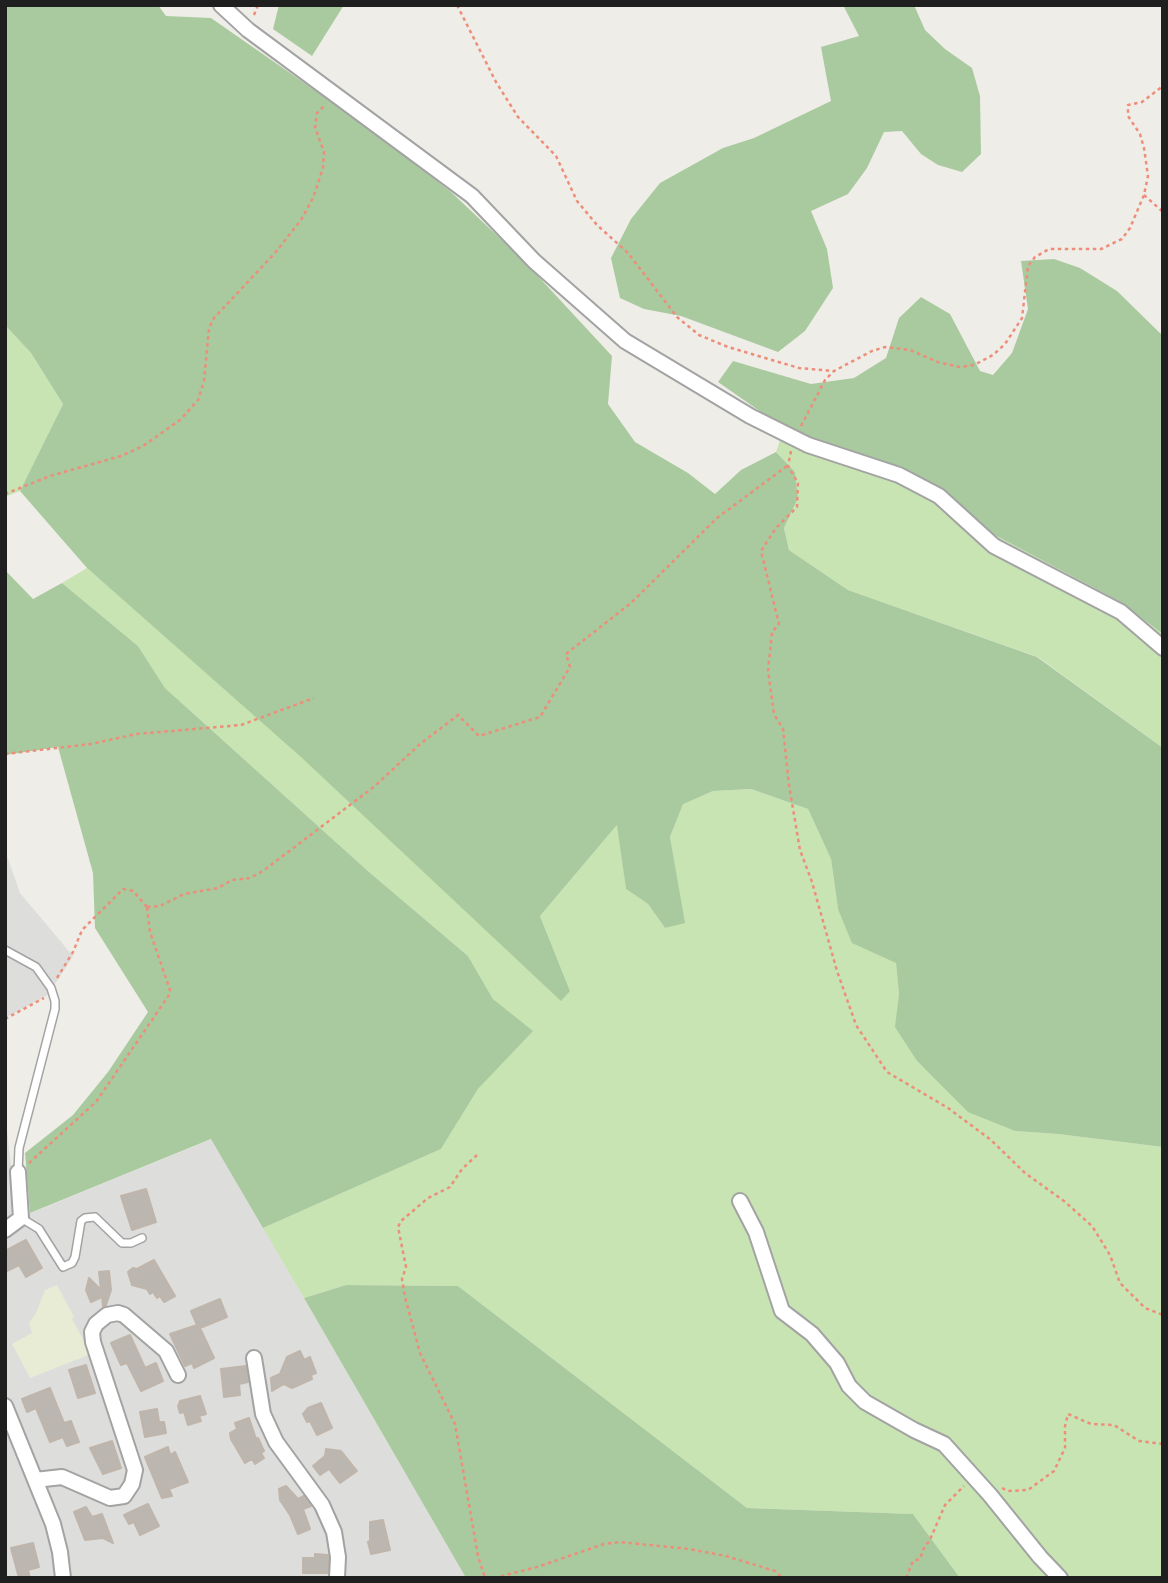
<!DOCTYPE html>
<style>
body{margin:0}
#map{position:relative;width:1168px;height:1583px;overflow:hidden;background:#efede7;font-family:Arial,sans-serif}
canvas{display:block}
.frame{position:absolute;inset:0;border:7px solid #1f1f1f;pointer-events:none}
</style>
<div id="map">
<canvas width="1168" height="1583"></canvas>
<div class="frame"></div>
</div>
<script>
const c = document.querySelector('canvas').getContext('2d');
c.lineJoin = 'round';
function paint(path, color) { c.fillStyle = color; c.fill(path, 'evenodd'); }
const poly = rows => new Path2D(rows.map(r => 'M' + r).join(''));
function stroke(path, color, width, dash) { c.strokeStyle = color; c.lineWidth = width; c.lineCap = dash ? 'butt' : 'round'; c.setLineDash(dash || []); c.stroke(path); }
paint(poly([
 [5,850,20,893,73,956,48,995,5,1018],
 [5,1114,17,1215,31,1213,212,1139,466,1578,5,1578]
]), '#dddddc');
paint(poly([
 [57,1285,74,1317,72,1319,91,1354,30,1378,12,1344,32,1333,29,1323,36,1313,45,1290]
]), '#e8ecd4');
paint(poly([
 [5,325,31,353,63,404,20,491,5,497],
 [784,428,860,460,976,525,1117,600,1163,634,1163,748,1038,657,848,590,789,550,784,528,798,498,795,472,776,452],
 [87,568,570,991,540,916,618,824,626,889,648,904,665,928,684,922,670,837,683,803,713,791,751,789,808,809,831,859,838,909,896,962,899,994,896,1027,917,1061,968,1111,1015,1131,1058,1134,1163,1147,1163,1578,960,1578,913,1514,747,1508,458,1286,346,1285,304,1298,263,1228,441,1149,478,1089,532,1031,493,999,468,956,369,872,165,688,138,646,62,583]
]), '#c7e4b2');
paint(poly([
 [5,5,158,5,166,16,211,18,362,123,451,192,523,260,612,356,608,404,635,442,688,473,715,494,741,470,776,452,795,472,798,498,784,528,789,550,848,590,1037,657,1163,748,1163,1147,1058,1134,1015,1131,968,1112,917,1061,895,1027,899,994,896,963,852,943,838,909,831,859,808,809,751,789,713,791,683,804,670,837,685,923,665,928,648,904,626,889,617,825,540,916,570,991,561,1001,301,757,87,568,20,491,63,404,31,353,5,325],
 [279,5,344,5,312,56,273,29],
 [843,5,914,5,925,30,945,49,972,68,980,96,981,154,962,172,938,165,921,154,902,131,884,132,867,168,848,194,811,211,827,249,833,288,805,331,778,352,681,316,644,309,620,298,611,258,631,219,660,183,723,148,754,138,831,101,821,47,859,36],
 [1054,259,1080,268,1117,291,1163,336,1163,634,1117,600,976,525,860,460,801,450,784,428,718,382,733,361,811,384,854,378,886,358,899,318,921,297,950,314,980,371,993,375,1012,353,1028,309,1021,261],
 [5,570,33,599,62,583,138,646,165,688,369,872,468,956,493,999,533,1031,478,1089,441,1149,263,1228,211,1139,30,1213,25,1153,73,1115,108,1072,148,1012,95,928,93,873,58,747,5,755],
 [346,1285,458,1286,747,1508,913,1514,960,1578,466,1578,304,1298]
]), '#a9ca9f');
const building = poly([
 [146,1189,156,1222,132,1230,121,1196,146,1189],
 [26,1240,42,1268,26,1277,19,1265,5,1272,5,1251,26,1240],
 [154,1260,175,1296,164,1302,160,1296,157,1298,153,1292,150,1294,147,1289,132,1285,128,1272,133,1268,137,1269,154,1260],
 [109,1271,111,1290,106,1305,103,1307,102,1297,91,1302,86,1290,89,1278,101,1290,99,1272,109,1271],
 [220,1299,227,1317,200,1328,214,1358,194,1368,192,1363,185,1366,170,1334,197,1325,191,1311,220,1299],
 [130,1335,145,1368,156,1363,163,1381,141,1391,127,1363,121,1365,111,1343,130,1335],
 [300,1351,304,1360,310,1357,316,1373,311,1375,312,1379,292,1388,284,1384,272,1391,271,1378,280,1374,287,1357,300,1351],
 [86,1365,95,1393,78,1398,69,1370,86,1365],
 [246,1366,248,1382,239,1384,240,1395,224,1397,221,1369,246,1366],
 [50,1388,64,1423,71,1421,79,1442,67,1446,63,1437,50,1442,36,1408,27,1412,22,1399,50,1388],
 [200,1396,206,1414,199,1416,201,1421,188,1425,184,1412,180,1413,178,1406,180,1401,200,1396],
 [321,1403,332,1428,317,1435,310,1421,307,1422,303,1414,308,1408,321,1403],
 [157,1409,159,1422,164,1422,166,1433,145,1437,140,1412,157,1409],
 [249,1418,256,1439,258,1438,264,1451,261,1453,264,1458,255,1464,252,1459,245,1463,231,1439,230,1433,237,1429,235,1423,249,1418],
 [112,1441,121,1468,103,1474,90,1448,112,1441],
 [168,1447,170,1455,175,1452,188,1482,169,1489,172,1496,162,1498,145,1457,168,1447],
 [326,1449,341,1451,357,1471,340,1483,329,1469,320,1475,313,1466,325,1456,326,1449],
 [286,1486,298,1499,304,1496,311,1506,303,1509,310,1529,298,1534,290,1515,280,1500,279,1489,286,1486],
 [148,1504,159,1526,140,1535,134,1522,129,1524,124,1515,148,1504],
 [86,1507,92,1517,102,1514,113,1543,103,1538,85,1540,74,1512,86,1507],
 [383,1520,390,1550,371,1554,368,1542,370,1541,370,1522,383,1520],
 [33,1543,39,1567,28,1570,30,1578,19,1578,11,1548,33,1543],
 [315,1554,328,1555,328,1573,303,1573,303,1558,315,1558,315,1554]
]);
paint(building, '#bcb6b0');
stroke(building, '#bfb5aa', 2);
const service = poly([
 [5,950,36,967,51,988,55,1001,55,1009,19,1148,18,1172],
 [21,1218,39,1229,63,1267,72,1263,75,1257,81,1221,85,1218,95,1217,122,1243,131,1243,142,1238]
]);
const minor = poly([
 [221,5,248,30,472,196,534,261,625,341,750,416,808,445,899,475,939,496,994,546,1121,612,1163,648],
 [740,1201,756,1232,782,1311,812,1334,837,1363,849,1386,865,1402,914,1430,944,1444,990,1495,1040,1557,1060,1578],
 [5,1230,21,1218,18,1172],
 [254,1358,263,1414,276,1442,322,1505,334,1532,338,1557,337,1578],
 [5,1406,53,1524,60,1552,63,1578],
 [35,1480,62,1477,110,1498,124,1496,132,1484,135,1470,93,1342,92,1332,96,1324,107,1315,118,1313,124,1315,166,1351,178,1375]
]);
stroke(service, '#a3a3a3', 10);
stroke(minor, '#a3a3a3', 18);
stroke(poly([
 [457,5,496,82,518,117,556,156,577,201,597,225,628,253,677,317,699,335,728,347,799,368,833,371],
 [254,15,258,5],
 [1144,195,1163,212],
 [801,426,825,380,834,371,872,351,885,347,910,350,938,362,959,367,974,365,993,355,1005,344,1022,318,1028,266,1035,257,1049,249,1101,249,1122,239,1130,228,1144,195,1148,176,1144,148,1140,134,1128,116,1128,105,1142,102,1163,86],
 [791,451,788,466,798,483,797,507,776,528,761,551,779,624,772,632,768,671,774,714,783,729,789,785,800,850,812,882,837,971,856,1025,887,1072,948,1108,991,1140,1025,1173,1064,1201,1092,1226,1110,1255,1120,1283,1145,1308,1163,1315],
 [5,494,50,476,121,456,143,446,180,420,198,400,204,381,209,328,214,318,274,254,301,220,313,198,323,168,324,152,315,127,317,113,326,104],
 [5,754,91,744,136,734,241,725,314,698],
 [147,907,160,906,184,894,218,888,232,880,250,878,263,871,375,786,420,744,458,715,479,736,540,717,570,667,566,654,631,603,717,518,787,466],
 [57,978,73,952,82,930,123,889,133,891,147,907],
 [5,1019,44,998],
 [477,1155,462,1169,450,1187,428,1198,401,1221,398,1227,406,1267,402,1279,405,1297,420,1353,455,1424,478,1556,485,1578],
 [29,1163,96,1102,169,995,170,990,150,932,147,907],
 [1002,1488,1008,1491,1028,1490,1054,1471,1065,1448,1065,1426,1068,1414,1091,1424,1114,1425,1139,1441,1163,1444],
 [494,1578,537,1567,604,1544,620,1542,689,1549,726,1556,775,1571,782,1578],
 [899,1578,906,1578,913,1561,920,1559,925,1545,929,1542,945,1505,964,1486]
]), '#ed8e7a', 2.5, [3.5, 3.5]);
stroke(service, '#fff', 7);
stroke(minor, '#fff', 14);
</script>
